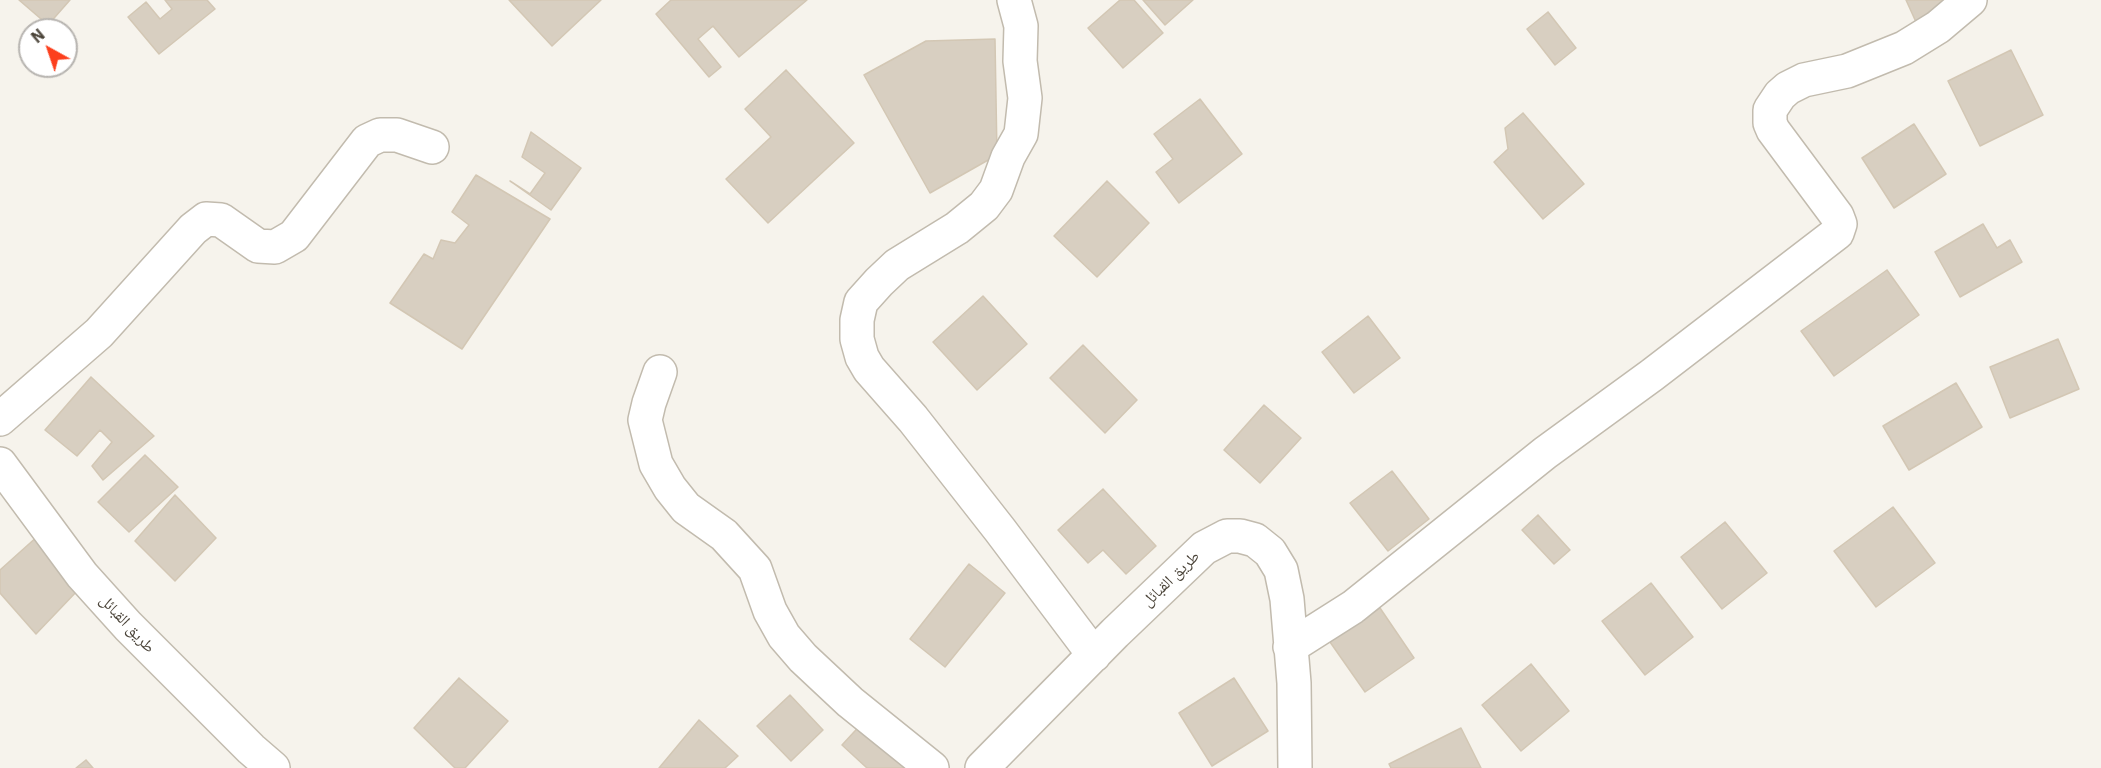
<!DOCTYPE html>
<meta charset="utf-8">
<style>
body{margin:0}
#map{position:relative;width:2101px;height:768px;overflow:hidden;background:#f6f3ec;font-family:"IBM Plex Sans",sans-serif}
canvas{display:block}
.north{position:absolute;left:18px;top:18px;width:60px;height:60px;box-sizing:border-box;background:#fff;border:2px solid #b7b4b0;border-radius:50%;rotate:320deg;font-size:16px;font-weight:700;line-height:24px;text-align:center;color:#4b4439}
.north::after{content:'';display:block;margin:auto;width:21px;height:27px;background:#fc3f1d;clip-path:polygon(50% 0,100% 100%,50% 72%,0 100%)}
</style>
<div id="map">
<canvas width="2101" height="768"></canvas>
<div class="north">N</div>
</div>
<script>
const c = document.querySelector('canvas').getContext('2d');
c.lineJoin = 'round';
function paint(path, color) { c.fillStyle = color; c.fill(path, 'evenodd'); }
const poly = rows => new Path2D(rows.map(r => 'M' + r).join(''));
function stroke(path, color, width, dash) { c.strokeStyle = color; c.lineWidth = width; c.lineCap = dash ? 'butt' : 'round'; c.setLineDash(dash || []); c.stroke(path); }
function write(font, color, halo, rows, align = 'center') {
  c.font = font + ' "IBM Plex Sans","Noto Naskh Arabic",sans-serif'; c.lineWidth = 4.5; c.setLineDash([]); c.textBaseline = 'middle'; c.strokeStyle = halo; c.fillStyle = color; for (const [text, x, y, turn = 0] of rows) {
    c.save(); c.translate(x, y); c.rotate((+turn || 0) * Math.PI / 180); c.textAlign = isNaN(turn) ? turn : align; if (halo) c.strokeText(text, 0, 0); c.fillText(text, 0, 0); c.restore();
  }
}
const building = poly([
 [19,0,70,0,48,25,19,0],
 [165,0,207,0,215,9,159,54,128,17,146,2,160,19,172,9,165,0],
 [509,0,601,0,552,46,509,0],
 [671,0,807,0,739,57,713,26,698,39,721,67,709,77,656,14,671,0],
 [1120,0,1134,0,1163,33,1123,68,1088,28,1120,0],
 [1143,0,1193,0,1165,25,1143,0],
 [1906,0,1962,0,1916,22,1906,0],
 [1548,12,1576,48,1555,65,1527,29,1548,12],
 [995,39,997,155,930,193,864,75,926,41,995,39],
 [2011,50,2043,115,1980,146,1948,81,2011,50],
 [786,70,854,143,768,223,726,179,771,137,745,109,786,70],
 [1200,99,1242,154,1179,203,1156,172,1173,159,1154,134,1200,99],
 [1523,113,1584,184,1543,219,1494,162,1508,149,1505,128,1523,113],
 [1914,124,1946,174,1894,208,1862,158,1914,124],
 [531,132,581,168,551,210,510,181,530,194,545,173,522,157,531,132],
 [476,175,550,219,462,349,390,303,424,254,433,259,441,240,455,243,469,225,452,212,476,175],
 [1107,181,1149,223,1097,277,1054,236,1107,181],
 [1983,224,1997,248,2010,240,2022,262,1960,297,1935,252,1983,224],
 [1887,270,1919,315,1834,376,1801,331,1887,270],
 [983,296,1027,344,977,390,933,342,983,296],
 [1368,316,1400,358,1354,393,1322,352,1368,316],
 [2058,339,2079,389,2010,418,1990,367,2058,339],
 [1083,345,1137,400,1105,433,1050,378,1083,345],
 [91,377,154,436,103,480,92,466,112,442,100,430,77,456,45,430,91,377],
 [1956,383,1982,427,1909,470,1883,426,1956,383],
 [1264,405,1301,438,1260,483,1224,450,1264,405],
 [145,455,178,487,129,532,98,502,145,455],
 [1392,471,1429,519,1388,551,1350,503,1392,471],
 [1103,489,1156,546,1126,574,1103,550,1088,563,1058,530,1103,489],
 [175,495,216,538,175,581,135,541,175,495],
 [1893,507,1935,563,1876,607,1834,551,1893,507],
 [1538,515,1570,550,1554,564,1522,530,1538,515],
 [1725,522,1767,573,1722,609,1681,557,1725,522],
 [39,535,79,589,36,634,0,593,0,570,39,535],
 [969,564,1005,593,945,667,910,639,969,564],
 [1651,583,1693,637,1645,675,1602,621,1651,583],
 [1380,608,1414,658,1365,692,1330,642,1380,608],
 [1531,664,1569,711,1521,751,1482,705,1531,664],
 [459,678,508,721,465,768,455,768,414,728,459,678],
 [1234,678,1268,731,1212,766,1179,713,1234,678],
 [790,695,823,730,791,761,757,726,790,695],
 [699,720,738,756,725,768,659,768,699,720],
 [865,720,914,768,867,768,842,745,865,720],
 [1461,728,1481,768,1391,768,1389,764,1461,728],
 [86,760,93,768,76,768,86,760]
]);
paint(building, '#d8cfc1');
stroke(building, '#d3c7b4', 1.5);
const street = poly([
 [1014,0,1021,26,1020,61,1025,98,1021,134,1008,157,996,190,984,206,957,228,897,265,879,282,861,302,857,320,857,339,862,357,869,369,913,419,1000,530,1094,655],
 [660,372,649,403,645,420,656,464,670,488,686,508,724,535,755,569,770,611,784,636,803,658,850,702,932,768],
 [0,419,99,333,193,229,206,219,221,220,258,246,275,247,294,236,367,141,380,135,397,135,432,147],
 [0,464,82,575,128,626,251,749,273,768],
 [1290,647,1353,607,1545,453,1652,375,1837,233,1840,224,1837,216,1773,130,1770,123,1770,110,1780,95,1788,88,1804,80,1847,71,1904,48,1938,27,1970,0],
 [982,768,1115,633,1204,548,1227,536,1240,536,1255,540,1270,552,1281,570,1287,599,1294,683,1295,768]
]);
stroke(street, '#c2bbae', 36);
stroke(street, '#fff', 33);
write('16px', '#4b4439', '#fff', [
 ["طريق القبائل",1171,579,-44],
 ["طريق القبائل",127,624,47]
]);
</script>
